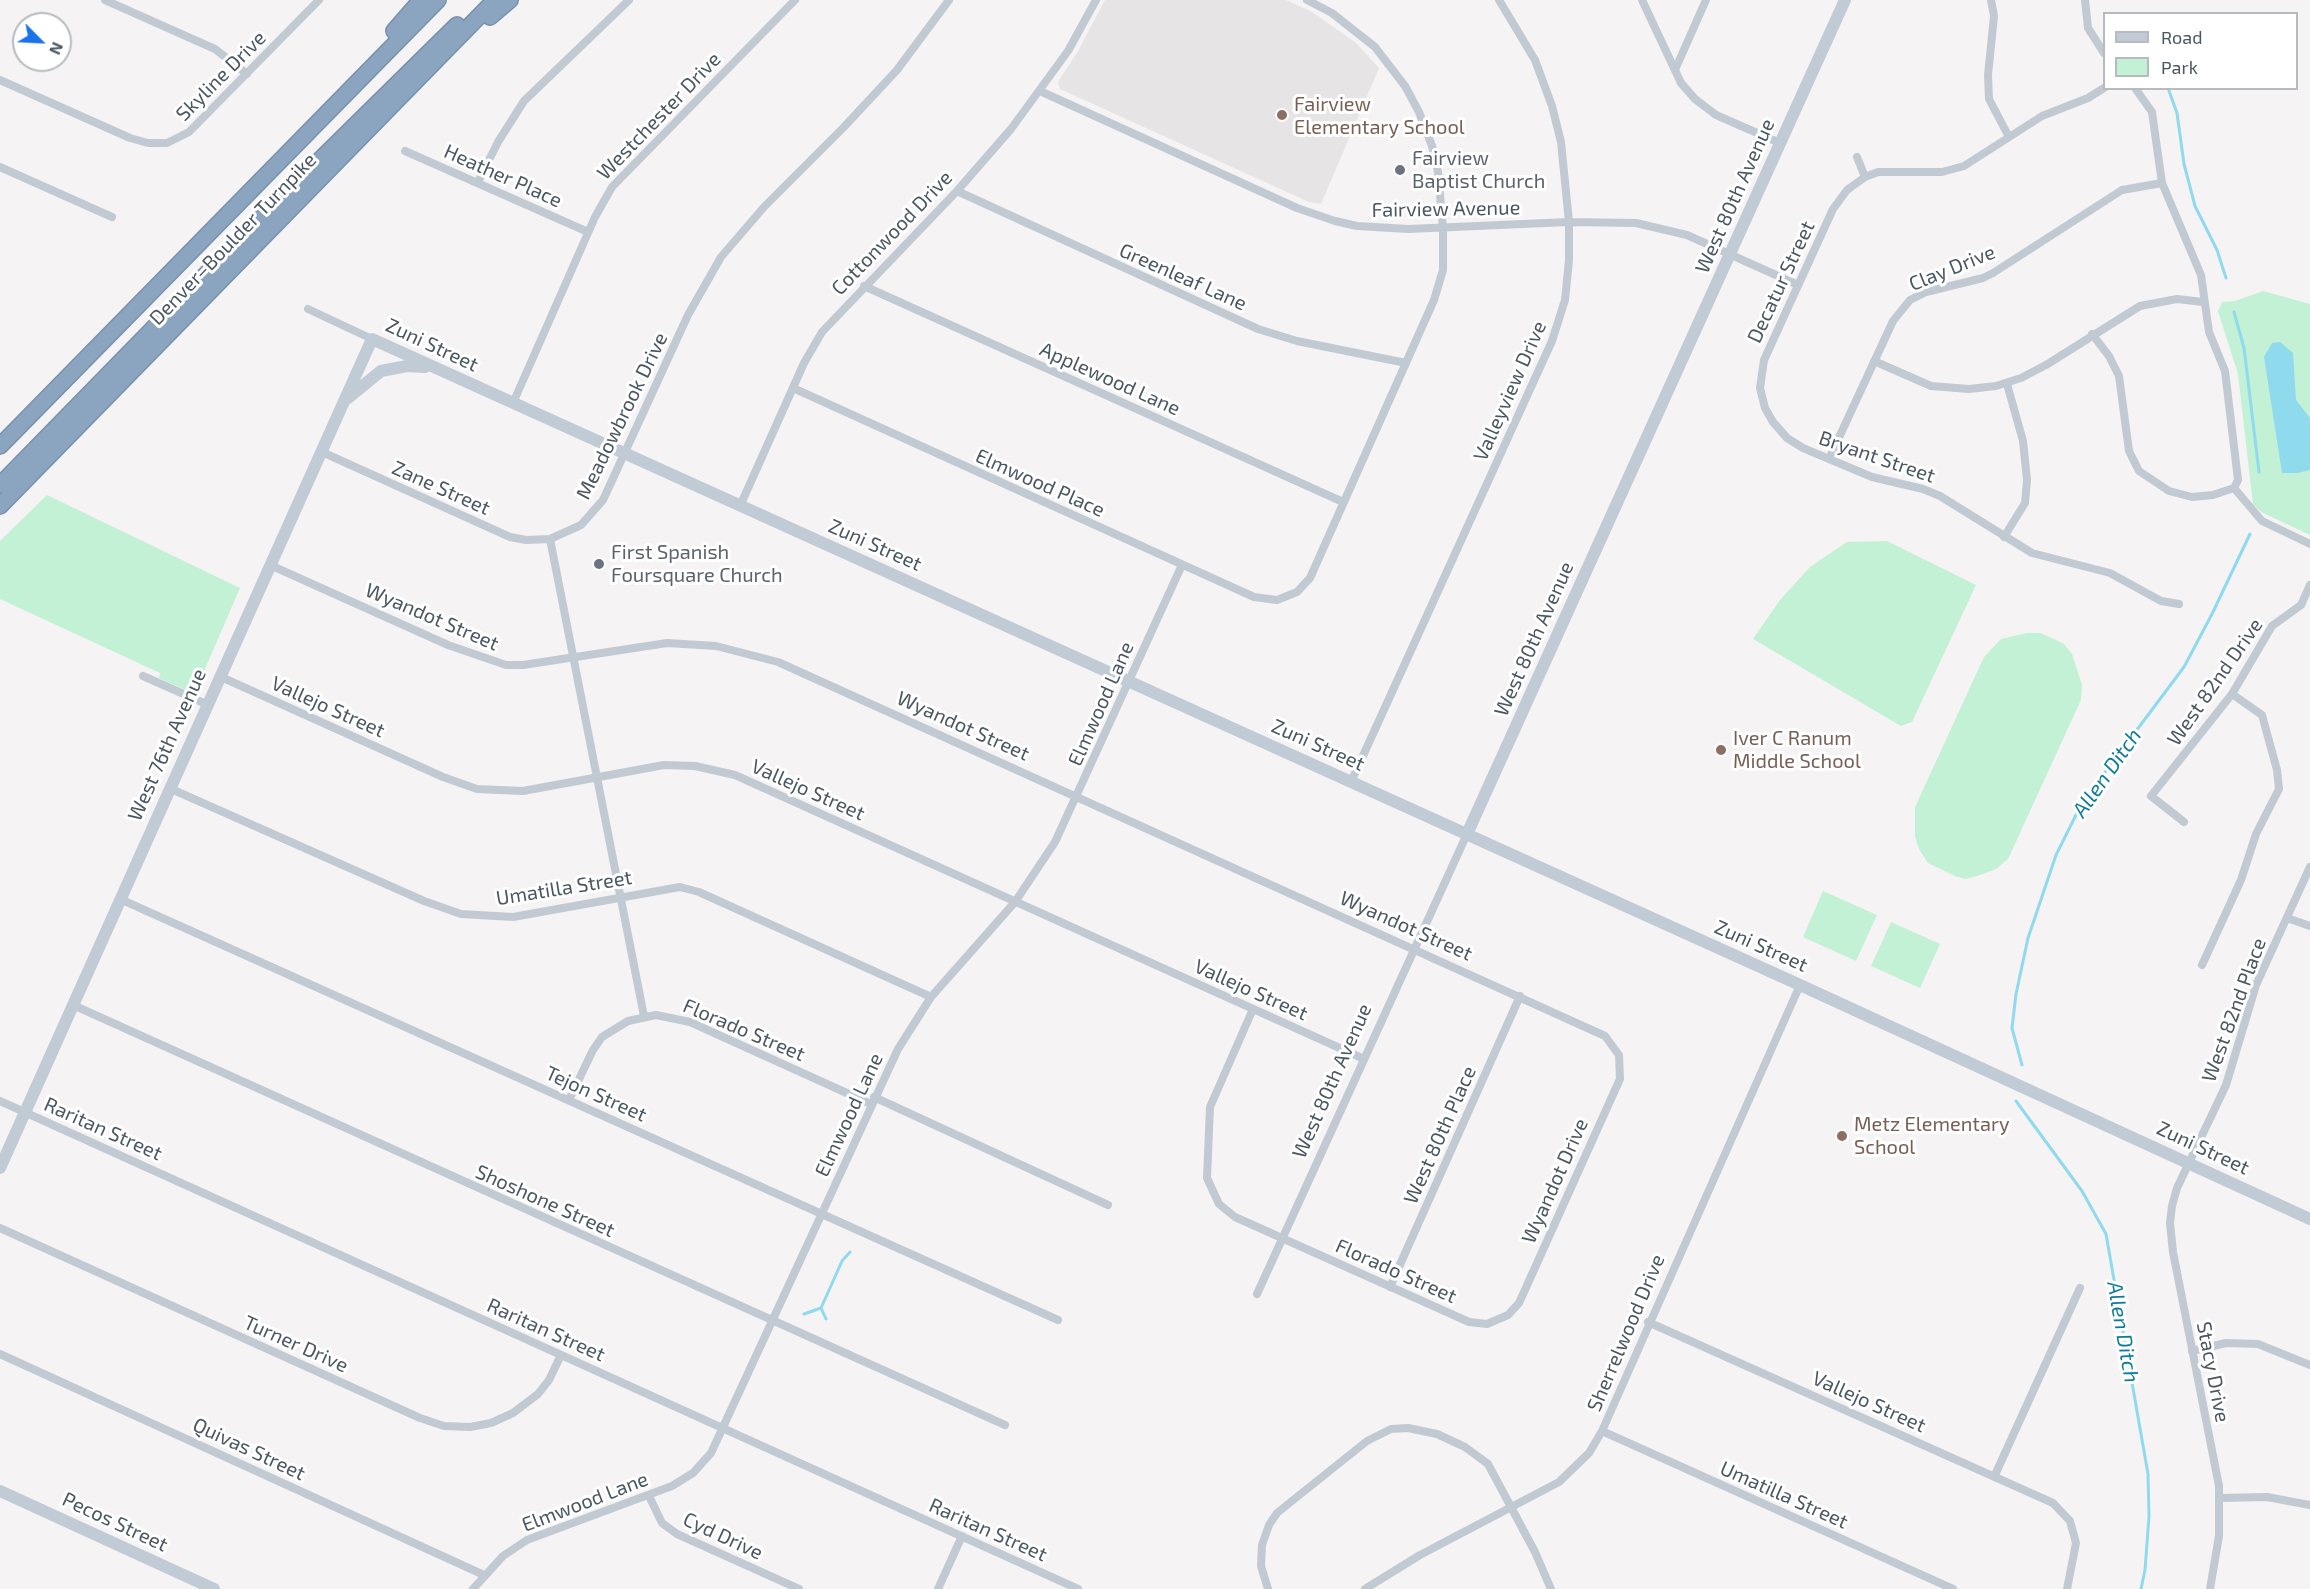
<!DOCTYPE html>
<meta charset="utf-8">
<style>
body{margin:0}
#map{position:relative;width:2310px;height:1589px;overflow:hidden;background:#f5f3f3;font-family:"Exo 2",sans-serif}
canvas{display:block}
.legend{position:absolute;left:2103px;top:12px;width:195px;height:78px;box-sizing:border-box;background:#fff;border:2px solid #b7bbc0;margin:0;padding:8px 10px;list-style:none;font-size:18px;color:#4a5661}
.legend li{display:flex;align-items:center;gap:12px;height:30px}
.legend b{width:30px;border:2px solid #b7bbc0}
.north{position:absolute;left:12px;top:12px;width:60px;height:60px;box-sizing:border-box;background:#fff;border:2px solid #b7bbc0;border-radius:50%;rotate:114deg;font-size:16px;font-weight:700;line-height:24px;text-align:center;color:#4a5661}
.north::after{content:'';display:block;margin:auto;width:21px;height:27px;background:#1a73e8;clip-path:polygon(50% 0,100% 100%,50% 72%,0 100%)}
</style>
<div id="map">
<canvas width="2310" height="1589"></canvas>
<ul class="legend">
<li><b style="height:8px;background:#c1cbd6"></b>Road</li>
<li><b style="height:16px;background:#c3f1d5"></b>Park</li>
</ul>
<div class="north">N</div>
</div>
<script>
const c = document.querySelector('canvas').getContext('2d');
c.lineJoin = 'round';
function paint(path, color) { c.fillStyle = color; c.fill(path, 'evenodd'); }
const poly = rows => new Path2D(rows.map(r => 'M' + r).join(''));
function stroke(path, color, width, dash) { c.strokeStyle = color; c.lineWidth = width; c.lineCap = dash ? 'butt' : 'round'; c.setLineDash(dash || []); c.stroke(path); }
function write(font, color, halo, rows, align = 'center') {
  c.font = font + ' "Exo 2",sans-serif'; c.lineWidth = 6; c.setLineDash([]); c.textBaseline = 'middle'; c.strokeStyle = halo; c.fillStyle = color; for (const [text, x, y, turn = 0] of rows) {
    c.save(); c.translate(x, y); c.rotate((+turn || 0) * Math.PI / 180); c.textAlign = isNaN(turn) ? turn : align; if (halo) c.strokeText(text, 0, 0); c.fillText(text, 0, 0); c.restore();
  }
}
paint(poly([
 [1105,0,1286,0,1312,12,1355,42,1379,68,1321,204,1309,202,1060,89,1058,82,1078,51]
]), '#e6e4e5');
paint(poly([
 [2263,291,2310,304,2310,535,2261,512,2253,504,2238,374,2218,311,2222,302,2235,301],
 [47,495,240,588,198,685,190,692,159,678,160,673,0,599,0,541],
 [1887,541,1976,585,1912,722,1901,726,1753,639,1780,600,1810,567,1847,542],
 [2027,633,2040,633,2052,638,2064,644,2072,654,2082,685,2081,700,2008,859,1996,869,1980,875,1966,879,1955,876,1928,863,1919,849,1915,837,1915,807,1984,657,2001,639],
 [1823,891,1877,915,1856,961,1803,937],
 [1891,922,1940,944,1920,988,1871,966]
]), '#c3f1d5');
paint(poly([
 [2280,342,2293,353,2296,400,2310,418,2310,470,2298,473,2282,473,2264,357,2272,343]
]), '#90daee');
stroke(poly([
 [2168,88,2177,113,2184,164,2195,206,2217,250,2226,278],
 [2234,312,2244,348,2259,472],
 [2022,1065,2012,1028,2016,994,2028,938,2056,855,2082,803,2184,667,2212,614,2250,534],
 [2016,1101,2082,1191,2106,1234,2148,1474,2149,1516,2145,1570,2141,1589],
 [821,1308,826,1319],
 [804,1314,821,1308,842,1261,850,1252]
]), '#90daee', 3);
const highway = poly([
 [490,17,510,0],
 [394,31,421,0],
 [0,446,438,0],
 [0,485,267,212,457,25],
 [0,506,495,0]
]);
stroke(highway, '#7690ad', 18);
stroke(poly([
 [105,0,215,49,247,74],
 [1642,0,1681,83,1695,99,1716,115,1780,143],
 [1991,0,1994,16,1988,75,1989,99,2009,137],
 [2085,0,2088,28,2104,53],
 [1675,70,1706,0],
 [0,80,130,138,148,143,167,143,189,132,319,0],
 [2104,88,2088,98,2042,116,1964,166,1942,172,1878,172,1865,177,1847,190,1833,209,1764,360,1760,388,1765,408,1773,422,1787,438,1803,448,1872,477,1923,489,1940,496,2032,553,2110,573,2161,601,2179,604],
 [2135,88,2152,112,2162,183,2201,275,2209,332,2225,371,2238,480,2234,488],
 [1040,91,1297,208,1335,221,1357,226,1408,229,1569,222,1636,223,1687,235,1798,285],
 [405,151,588,232],
 [1857,157,1865,177],
 [0,167,112,217],
 [478,182,498,142,524,101,629,0],
 [957,191,1258,329,1297,341,1406,363],
 [864,286,1343,502],
 [308,309,372,339],
 [2092,334,2109,356,2119,376,2129,451,2139,471,2169,491,2192,497,2213,495,2234,488],
 [1874,361,1931,386,1969,389,1996,386,2021,378,2046,365,2140,306,2177,299,2203,302],
 [793,388,1254,597,1277,600,1297,592,1310,578,1434,300,1443,270,1443,228,1438,172,1432,146,1419,112,1405,86,1375,47,1332,13,1307,0],
 [513,403,595,217,612,187,795,0],
 [322,452,510,537,526,540,550,539,581,525,603,500,688,315,721,257,764,207,843,128,897,70,949,0],
 [1829,459,1893,321,1910,300,1926,292,1983,278,1993,273,2122,190,2162,183],
 [2234,488,2262,521,2310,544],
 [740,506,804,363,822,332,957,191,1011,129,1068,51,1096,0],
 [2004,537,2025,503,2027,480,2023,441,2007,384],
 [550,539,644,1016],
 [270,565,448,645,506,665,523,665,667,643,716,646,778,662,1605,1036,1619,1055,1620,1079,1519,1303,1508,1315,1487,1324,1469,1322,1235,1217,1219,1204,1207,1178,1210,1107,1253,1009],
 [143,676,206,704],
 [219,676,443,777,477,789,523,791,664,765,695,766,735,775,1364,1059],
 [1351,782,1552,341,1565,300,1569,260,1569,222,1561,142,1552,106,1535,60,1499,0],
 [169,788,424,901,461,914,513,917,680,887,699,892,931,997],
 [2184,822,2151,796,2232,694,2272,626,2301,605,2310,585],
 [120,899,1058,1320],
 [2287,918,2310,926],
 [2202,965,2241,880,2256,834,2279,789,2277,770,2262,715,2232,694],
 [73,1005,1005,1425],
 [874,1097,1108,1205],
 [569,1100,593,1050,602,1037,628,1021,656,1015,690,1022,871,1104],
 [0,1101,1078,1589],
 [0,1228,420,1418,444,1426,470,1427,491,1423,513,1413,538,1394,549,1380,561,1355],
 [1390,1287,1520,996],
 [1257,1294,1467,834],
 [1648,1322,2053,1503,2070,1521,2076,1543,2067,1589],
 [2192,1351,2226,1343,2258,1344,2310,1365],
 [0,1354,484,1575],
 [1602,1431,1953,1589],
 [1995,1475,2080,1288],
 [649,1496,662,1523,677,1534,799,1589],
 [2220,1498,2267,1497,2310,1505],
 [473,1589,503,1556,527,1540,672,1486,693,1473,711,1453,898,1049,931,997,1015,902,1055,842,1182,565],
 [938,1589,962,1536],
 [1268,1589,1261,1566,1262,1545,1269,1525,1277,1513,1367,1441,1391,1429,1408,1428,1437,1434,1465,1447,1488,1464,1535,1552,1551,1589],
 [1365,1589,1420,1555,1559,1482,1589,1453,1602,1431,1800,985],
 [2210,1589,2219,1536,2219,1486,2173,1252,2170,1223,2172,1206,2177,1188,2226,1085,2256,985,2310,867]
]), '#c1cad2', 8);
stroke(poly([
 [348,398,381,371,407,366,425,367],
 [1467,834,1845,0],
 [0,1168,372,339,1800,985,2310,1219],
 [0,1491,214,1589]
]), '#c1cbd6', 12);
stroke(highway, '#8ba5c1', 15);
for (const [x, y, r, color] of [
 [1282,115,6,"#8d6e63"],
 [1400,170,6,"#6b7280"],
 [599,564,6,"#6b7280"],
 [1721,750,6,"#8d6e63"],
 [1842,1136,6,"#8d6e63"]
]) { const dot = new Path2D(); dot.arc(x, y, r, 0, 2 * Math.PI); c.fillStyle = color; c.fill(dot); stroke(dot, '#fff', 2); }
write('20px', '#4a5661', '#fff', [
 ["Skyline Drive",221,76,-45],
 ["Westchester Drive",659,116,-46],
 ["Heather Place",503,176,24],
 ["West 80th Avenue",1735,196,-66],
 ["Fairview Avenue",1446,209,-1],
 ["Cottonwood Drive",892,233,-46],
 ["Denver–Boulder Turnpike",233,239,-46],
 ["Clay Drive",1952,268,-22],
 ["Greenleaf Lane",1183,277,24],
 ["Decatur Street",1781,282,-65],
 ["Zuni Street",432,345,25],
 ["Applewood Lane",1110,379,24],
 ["Valleyview Drive",1510,391,-66],
 ["Meadowbrook Drive",622,416,-64],
 ["Bryant Street",1877,457,19],
 ["Elmwood Place",1040,483,24],
 ["Zane Street",441,488,24],
 ["Zuni Street",875,545,24],
 ["Wyandot Street",432,617,23],
 ["West 80th Avenue",1534,639,-66],
 ["West 82nd Drive",2215,682,-55],
 ["Elmwood Lane",1101,704,-66],
 ["Vallejo Street",328,707,24],
 ["Wyandot Street",963,726,24],
 ["West 76th Avenue",167,745,-66],
 ["Zuni Street",1318,745,24],
 ["Vallejo Street",808,790,24],
 ["Umatilla Street",564,888,-9],
 ["Wyandot Street",1406,926,24],
 ["Zuni Street",1761,946,24],
 ["Vallejo Street",1251,990,24],
 ["West 82nd Place",2234,1010,-70],
 ["Florado Street",744,1030,23],
 ["West 80th Avenue",1332,1081,-66],
 ["Tejon Street",596,1094,24],
 ["Elmwood Lane",849,1115,-65],
 ["Raritan Street",103,1129,24],
 ["West 80th Place",1440,1135,-66],
 ["Zuni Street",2203,1148,25],
 ["Wyandot Drive",1555,1181,-66],
 ["Shoshone Street",545,1201,24],
 ["Florado Street",1396,1271,24],
 ["Raritan Street",546,1330,24],
 ["Sherrelwood Drive",1626,1333,-67],
 ["Turner Drive",296,1344,24],
 ["Stacy Drive",2213,1372,79],
 ["Vallejo Street",1869,1402,24],
 ["Quivas Street",249,1449,25],
 ["Umatilla Street",1784,1495,24],
 ["Elmwood Lane",585,1502,-21],
 ["Pecos Street",115,1522,25],
 ["Raritan Street",988,1530,24],
 ["Cyd Drive",723,1536,25]
]);
write('20px', '#785e54', '#fff', [
 ["Fairview",1294,104],
 ["Elementary School",1294,127],
 ["Iver C Ranum",1733,738],
 ["Middle School",1733,761],
 ["Metz Elementary",1854,1124],
 ["School",1854,1147]
], 'left');
write('20px', '#5b616d', '#fff', [
 ["Fairview",1412,158],
 ["Baptist Church",1412,181],
 ["First Spanish",611,552],
 ["Foursquare Church",611,575]
], 'left');
write('italic 21px', '#0c7c9b', '#fff', [
 ["Allen Ditch",2107,773,-55],
 ["Allen Ditch",2123,1332,80]
]);
</script>
